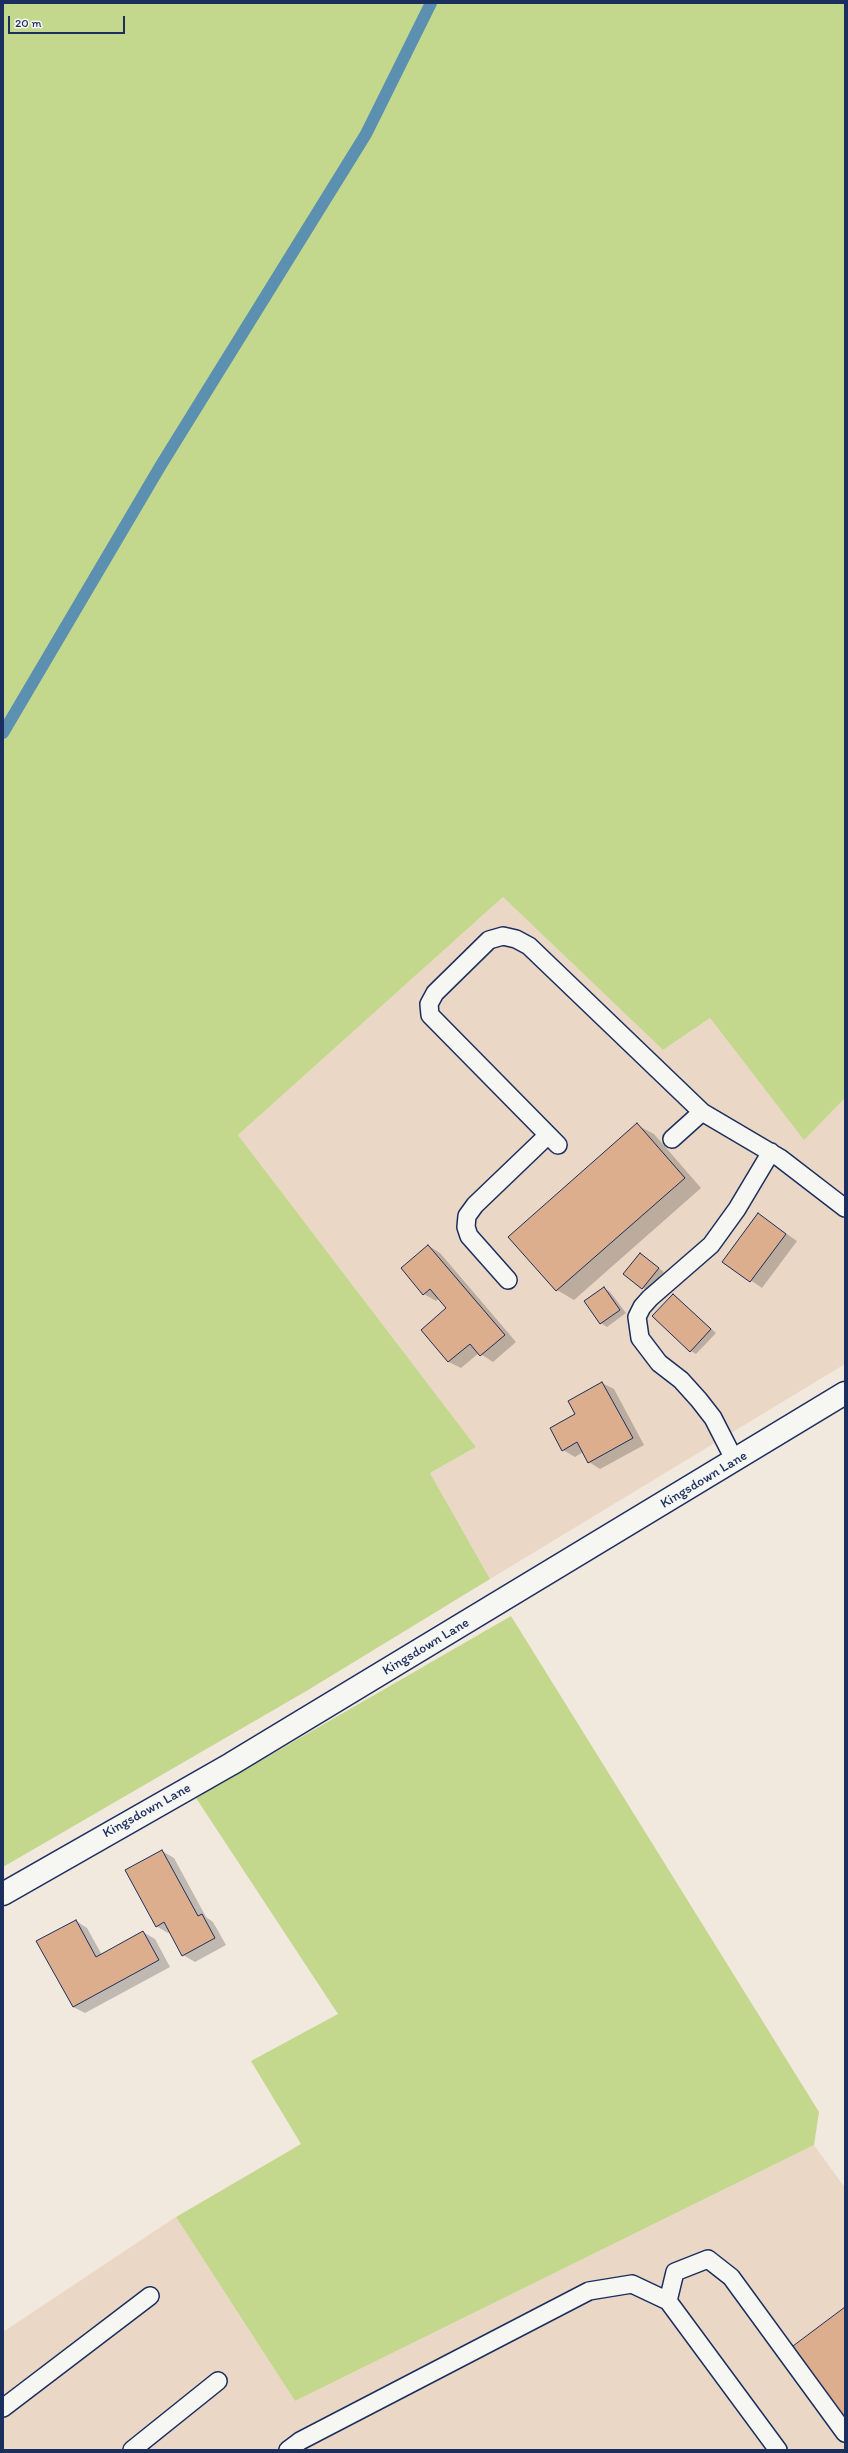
<!DOCTYPE html>
<style>
body{margin:0}
#map{position:relative;width:848px;height:2453px;overflow:hidden;background:#f1e8de;font-family:Itim,sans-serif}
canvas{display:block}
.frame{position:absolute;inset:0;border:4px solid #1b2f5e;pointer-events:none}
.scale{position:absolute;left:8px;top:16px;width:117px;height:18px;box-sizing:border-box;border:2px solid #1b2f5e;border-top:0;padding-left:5px;font-size:12px;line-height:14px;white-space:nowrap;color:#1b2f5e;-webkit-text-stroke:3px #f6f6f2;paint-order:stroke}
</style>
<div id="map">
<canvas width="848" height="2453"></canvas>
<div class="frame"></div>
<div class="scale">20 m</div>
</div>
<script>
const c = document.querySelector('canvas').getContext('2d');
c.lineJoin = 'round';
function paint(path, color) { c.fillStyle = color; c.fill(path, 'evenodd'); }
const poly = rows => new Path2D(rows.map(r => 'M' + r).join(''));
function stroke(path, color, width, dash) { c.strokeStyle = color; c.lineWidth = width; c.lineCap = dash ? 'butt' : 'round'; c.setLineDash(dash || []); c.stroke(path); }
function write(font, color, halo, rows, align = 'center') {
  c.font = font + ' Itim,sans-serif'; c.lineWidth = 4; c.setLineDash([]); c.textBaseline = 'middle'; c.strokeStyle = halo; c.fillStyle = color; for (const [text, x, y, turn = 0] of rows) {
    c.save(); c.translate(x, y); c.rotate((+turn || 0) * Math.PI / 180); c.textAlign = isNaN(turn) ? turn : align; if (halo) c.strokeText(text, 0, 0); c.fillText(text, 0, 0); c.restore();
  }
}
paint(poly([
 [503,897,663,1050,710,1018,804,1139,845,1098,845,1364,490,1579,430,1473,476,1447,238,1135],
 [814,2145,845,2188,845,2450,3,2450,3,2332,176,2217,295,2401]
]), '#ebd7c6');
paint(poly([
 [3,3,845,3,845,1098,804,1140,710,1018,663,1050,503,897,238,1135,476,1447,430,1473,490,1579,308,1690,3,1867],
 [511,1616,819,2112,814,2145,295,2401,176,2217,301,2144,251,2061,338,2014,196,1798]
]), '#c3d88d');
paint(poly([
 [637,1125,654,1134,701,1188,574,1300,557,1290],
 [759,1215,797,1241,762,1288,724,1262],
 [429,1246,440,1253,516,1342,493,1362,479,1353,461,1368,449,1362,422,1330,448,1308,439,1298,436,1301,424,1294,402,1268],
 [640,1254,664,1272,648,1291,643,1288],
 [604,1288,610,1292,626,1313,607,1327,601,1323,585,1301],
 [673,1295,716,1333,696,1354,691,1351],
 [602,1383,614,1389,644,1445,600,1469,589,1462,583,1452,575,1457,563,1450,576,1415],
 [162,1851,174,1858,206,1917,213,1922,226,1945,195,1962,183,1955,171,1932,168,1933,156,1926],
 [76,1921,87,1928,102,1955,143,1932,155,1939,170,1967,85,2013,73,2007]
]), '#0003');
stroke(poly([
 [3,733,161,465,366,134,431,3]
]), '#5b90b0', 12);
const building = poly([
 [637,1123,685,1178,556,1291,508,1237,637,1123],
 [758,1213,786,1234,750,1282,722,1262,758,1213],
 [428,1245,505,1335,480,1356,470,1344,448,1362,421,1330,446,1308,430,1289,423,1295,401,1268,428,1245],
 [640,1253,659,1268,642,1289,623,1274,640,1253],
 [604,1287,620,1310,600,1324,584,1301,604,1287],
 [673,1294,711,1329,690,1352,652,1316,673,1294],
 [602,1382,633,1438,588,1463,577,1442,562,1451,550,1428,575,1414,568,1401,602,1382],
 [162,1850,198,1916,202,1914,215,1938,182,1956,164,1922,156,1927,125,1870,162,1850],
 [76,1920,96,1957,143,1931,159,1960,73,2007,36,1941,76,1920],
 [845,2307,845,2423,789,2349,845,2307]
]);
paint(building, '#dcae8d');
stroke(building, '#1b2f5e', 1);
const lane = poly([
 [672,1139,702,1112],
 [558,1145,430,1015,429,1004,435,993,489,940,503,936,516,939,529,946,702,1112,780,1158,845,1208],
 [508,1280,469,1236,466,1227,467,1216,475,1205,548,1135],
 [735,1461,713,1418,699,1400,681,1380,659,1363,640,1338,637,1317,642,1307,650,1298,711,1245,737,1209,771,1152],
 [668,2301,675,2272,708,2259,731,2277,845,2433],
 [3,2408,150,2296],
 [132,2450,218,2381],
 [288,2450,300,2441,589,2291,632,2284,668,2301,778,2450]
]);
const street = poly([
 [3,1894,231,1764,845,1393]
]);
stroke(lane, '#1b2f5e', 20);
stroke(street, '#1b2f5e', 25);
stroke(lane, '#f6f6f2', 17);
stroke(street, '#f6f6f2', 22);
write('14px', '#1b2f5e', '#f6f6f2', [
 ["Kingsdown Lane",704,1480,-31],
 ["Kingsdown Lane",426,1647,-31],
 ["Kingsdown Lane",147,1811,-29]
]);
</script>
